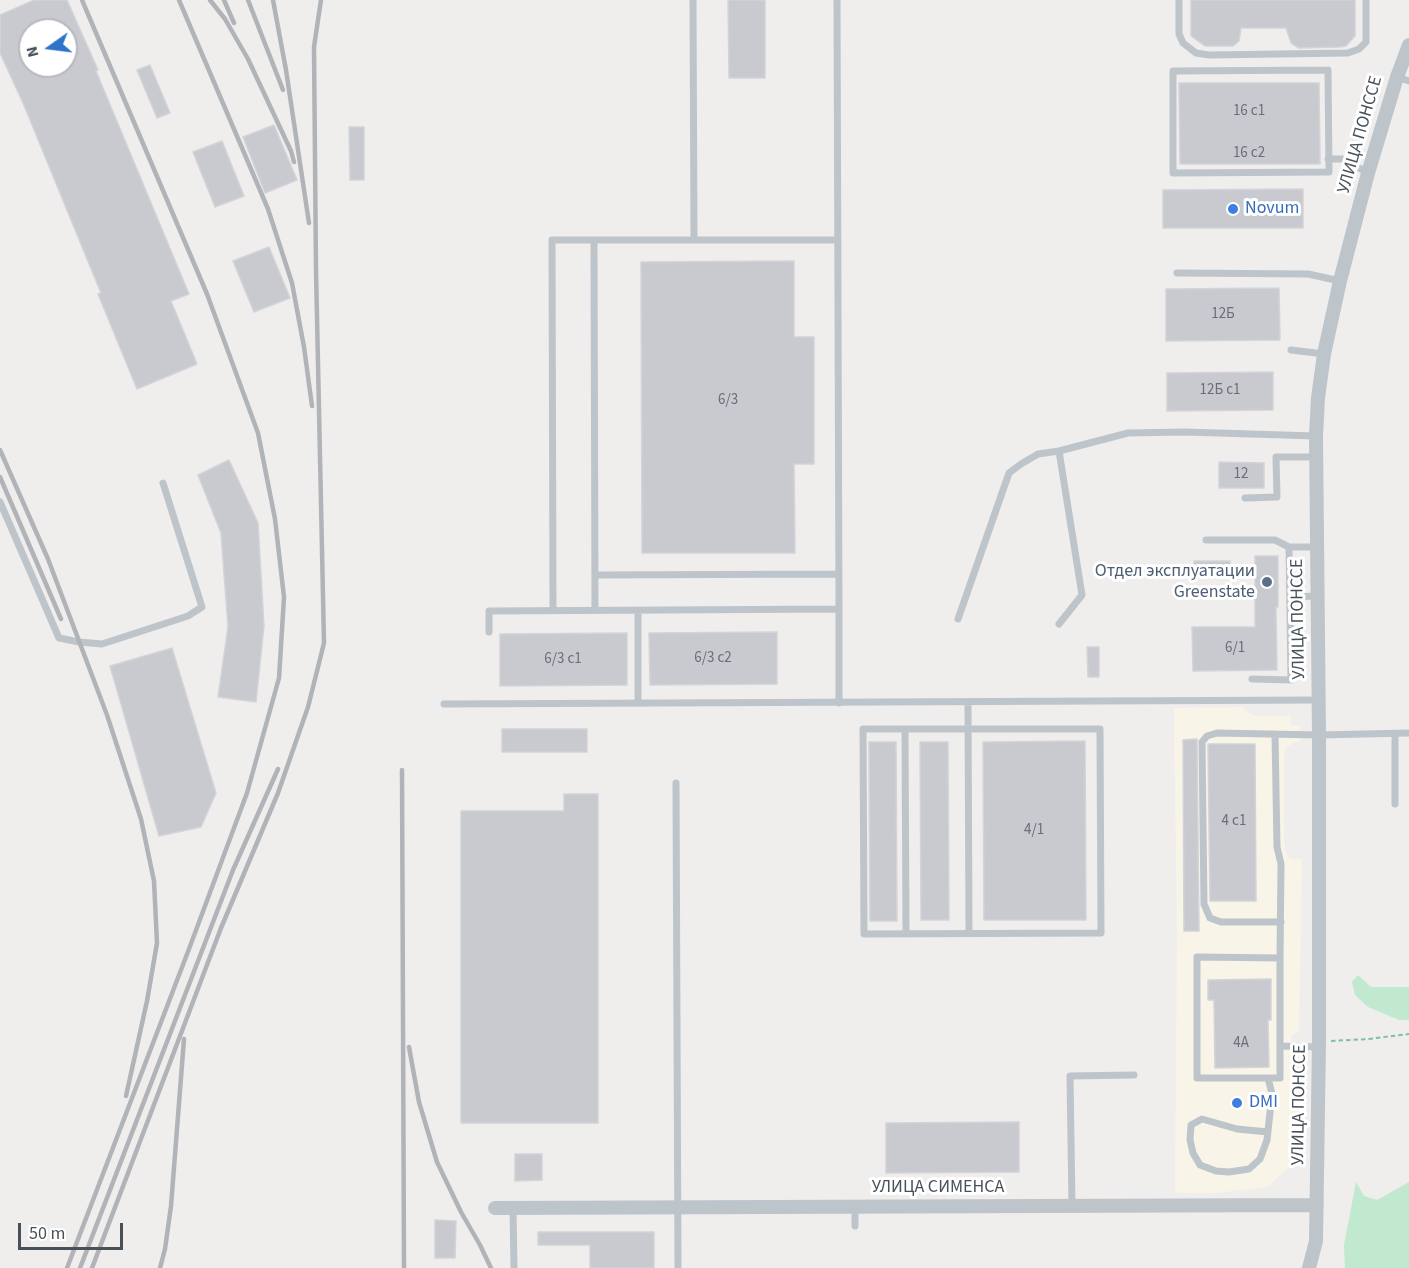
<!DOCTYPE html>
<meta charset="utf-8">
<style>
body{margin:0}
#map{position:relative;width:1409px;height:1268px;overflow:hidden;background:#f0eded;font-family:"Source Sans 3",sans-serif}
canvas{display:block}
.north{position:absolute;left:18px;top:18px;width:60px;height:60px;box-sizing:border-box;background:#fff;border:2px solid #b6b9bc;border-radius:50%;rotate:256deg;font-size:16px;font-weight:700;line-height:24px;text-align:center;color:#485158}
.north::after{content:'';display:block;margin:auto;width:21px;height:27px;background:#2e73c9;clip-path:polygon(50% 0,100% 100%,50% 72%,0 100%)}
.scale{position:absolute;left:18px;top:1223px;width:105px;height:27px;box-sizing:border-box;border:3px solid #485158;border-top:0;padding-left:8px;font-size:18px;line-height:21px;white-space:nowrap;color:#485158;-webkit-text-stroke:4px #fff;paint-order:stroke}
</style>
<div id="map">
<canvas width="1409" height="1268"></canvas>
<div class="north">N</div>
<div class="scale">50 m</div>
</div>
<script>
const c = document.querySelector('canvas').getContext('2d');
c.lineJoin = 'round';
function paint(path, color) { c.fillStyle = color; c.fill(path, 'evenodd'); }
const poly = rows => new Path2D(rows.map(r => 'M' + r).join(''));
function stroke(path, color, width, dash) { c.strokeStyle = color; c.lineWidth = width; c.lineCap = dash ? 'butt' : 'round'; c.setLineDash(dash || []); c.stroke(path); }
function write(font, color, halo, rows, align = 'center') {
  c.font = font + ' "Source Sans 3",sans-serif'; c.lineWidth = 6; c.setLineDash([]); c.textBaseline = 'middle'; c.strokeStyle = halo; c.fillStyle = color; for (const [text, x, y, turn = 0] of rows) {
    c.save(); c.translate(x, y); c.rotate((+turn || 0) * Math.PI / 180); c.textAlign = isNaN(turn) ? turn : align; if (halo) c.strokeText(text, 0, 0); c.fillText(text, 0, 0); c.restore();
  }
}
paint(poly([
 [1242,707,1253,716,1291,716,1291,725,1300,726,1300,742,1294,742,1287,747,1284,754,1284,840,1286,853,1290,859,1302,859,1299,1030,1291,1036,1291,1052,1298,1064,1297,1142,1290,1166,1267,1187,1216,1193,1175,1193,1177,938,1174,708]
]), '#f9f4e8');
paint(poly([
 [1358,975,1371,987,1409,987,1409,1020,1399,1020,1368,1007,1355,995,1352,982],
 [1356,1182,1364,1196,1377,1200,1409,1182,1409,1268,1345,1268,1344,1245]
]), '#c0e9cf');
const building = poly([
 [34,0,67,0,98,70,96,71,189,294,171,301,197,364,137,389,98,294,101,293,23,103,0,53,0,15,34,0],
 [30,30,66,30,66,66,30,66,30,30],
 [728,0,765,0,765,78,729,78,728,0],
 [1191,0,1355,0,1355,36,1346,46,1340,47,1299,48,1291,43,1286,28,1241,28,1239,41,1233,46,1205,46,1191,36,1191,0],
 [150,65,170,113,157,118,137,70,150,65],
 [1179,83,1319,83,1320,164,1180,164,1179,83],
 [274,125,297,180,265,193,243,137,274,125],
 [349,127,364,127,364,180,350,180,349,127],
 [222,141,244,196,215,207,193,152,222,141],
 [1303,189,1303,228,1163,228,1163,190,1303,189],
 [269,247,290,298,254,312,233,261,269,247],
 [794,261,794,337,814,337,814,464,794,464,795,553,642,553,641,262,794,261],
 [1279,288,1280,340,1166,341,1166,289,1279,288],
 [1273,372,1273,410,1167,411,1167,373,1273,372],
 [229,460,258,523,264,626,256,702,218,697,228,627,221,533,198,475,229,460],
 [1219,462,1264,463,1264,488,1219,488,1219,462],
 [1255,556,1278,556,1278,607,1276,607,1277,670,1193,671,1192,627,1255,627,1255,556],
 [1194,561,1230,561,1230,575,1194,576,1194,561],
 [777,632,777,684,650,685,649,633,777,632],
 [627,633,627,685,500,686,500,634,627,633],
 [1087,647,1099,647,1099,677,1088,677,1087,647],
 [172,648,216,793,201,827,159,836,110,666,172,648],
 [502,729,587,729,587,752,502,752,502,729],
 [1197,739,1199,931,1184,931,1183,740,1197,739],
 [1085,741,1086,920,984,920,983,742,1085,741],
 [869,742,896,742,897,921,870,921,869,742],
 [920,742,948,742,949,920,921,920,920,742],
 [1208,744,1255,744,1256,901,1210,901,1208,744],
 [564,794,598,794,598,1123,461,1123,461,811,564,811,564,794],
 [1271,979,1271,1020,1268,1020,1269,1067,1215,1068,1214,1000,1208,1000,1208,980,1271,979],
 [1019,1122,1019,1172,886,1173,886,1123,1019,1122],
 [515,1154,542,1154,542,1180,515,1181,515,1154],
 [435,1220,456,1221,455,1258,435,1258,435,1220],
 [538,1232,654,1232,654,1268,590,1268,590,1245,538,1245,538,1232]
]);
paint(building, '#c9cacf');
stroke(building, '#d2d4d8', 1.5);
stroke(poly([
 [1331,1041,1368,1039,1409,1034]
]), '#7cc39f', 2, [4.5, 3]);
stroke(poly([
 [693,0,694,240],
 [837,0,839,609],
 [1179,0,1179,34,1183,43,1196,53,1209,55,1348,53,1359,49,1366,42,1366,0],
 [1328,70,1329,172,1173,173,1173,71,1328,70],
 [1397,77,1409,81],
 [1328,159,1343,159,1368,173],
 [594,240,595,610],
 [1177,273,1308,274,1340,281],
 [1291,350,1324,354],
 [1245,498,1277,497,1276,457,1316,457],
 [0,502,59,638,79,642,102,644,188,616,202,607,163,483],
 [1206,540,1275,540,1289,547,1317,547],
 [595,575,839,574],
 [1290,597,1317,596],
 [553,610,552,240,838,240],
 [638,610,638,703],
 [958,619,1009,473,1021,464,1038,454,1059,451,1128,433,1185,432,1316,436],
 [1059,624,1082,595,1059,451],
 [489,632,489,611,839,609,839,703],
 [1252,679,1291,680,1289,547],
 [968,702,969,934],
 [444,704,1318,700],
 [863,729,1100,729,1101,933,864,934,863,729],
 [905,729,906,934],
 [1275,734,1277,847,1281,864,1280,958],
 [676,783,678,1268],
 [1395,804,1395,734],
 [1281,922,1221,922,1210,918,1204,904,1202,742,1207,736,1217,733,1319,735,1409,733],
 [1197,957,1280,958,1280,1078,1197,1078,1197,957],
 [1280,1046,1319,1047],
 [1268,1132,1237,1129,1202,1119,1191,1125,1190,1140,1193,1153,1200,1165,1216,1171,1229,1172,1249,1169,1260,1159,1267,1140,1272,1094,1268,1078],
 [855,1206,855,1226],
 [1072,1206,1070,1076,1134,1075],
 [513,1208,514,1268]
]), '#bdc5cb', 7);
stroke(poly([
 [495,1208,1317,1205],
 [1309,1268,1316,1241,1319,1042,1319,735,1316,436,1318,398,1324,354,1340,281,1368,173,1397,77,1409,45]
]), '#bdc5cb', 14);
stroke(poly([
 [179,0,268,209,292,283,304,347,312,406],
 [210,0,225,19,248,59,291,151,294,162],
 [224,0,234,23],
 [248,0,283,90],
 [273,0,286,70,309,223],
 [0,450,48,559,107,715,141,819,154,881,157,943,147,1001,126,1096],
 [0,477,61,619],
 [402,770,404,1268],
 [409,1047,419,1102,437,1162,461,1212,480,1245,491,1268],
 [67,1268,189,949,247,793,279,678,284,597,275,519,258,433,207,294,82,0],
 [80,1268,233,870,278,769],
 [92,1268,221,928,278,793,308,707,324,643,316,270,314,47,321,0],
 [160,1268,165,1249,171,1206,184,1039]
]), '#b0b3b7', 4.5);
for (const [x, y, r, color] of [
 [1233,209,6,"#3f7fe0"],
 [1267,582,6,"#5c6f8a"],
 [1237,1103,6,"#3f7fe0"]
]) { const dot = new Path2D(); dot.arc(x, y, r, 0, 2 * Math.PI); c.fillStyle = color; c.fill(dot); stroke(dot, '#fff', 2); }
write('15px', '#686f76', null, [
 ["16 с1",1249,112],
 ["16 с2",1249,154],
 ["12Б",1223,315],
 ["12Б с1",1220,391],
 ["6/3",728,401],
 ["12",1241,475],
 ["6/1",1235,649],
 ["6/3 с2",713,659],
 ["6/3 с1",563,660],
 ["4 с1",1234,822],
 ["4/1",1034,831],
 ["4А",1241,1044]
]);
write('18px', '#485158', '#fff', [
 ["УЛИЦА ПОНССЕ",1361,135,-74],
 ["УЛИЦА ПОНССЕ",1299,619,-91],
 ["УЛИЦА ПОНССЕ",1300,1105,-89],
 ["УЛИЦА СИМЕНСА",938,1188]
]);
write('18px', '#366cbe', '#fff', [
 ["Novum",1245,209],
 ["DMI",1249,1103]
], 'left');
write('18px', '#4e5e75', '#fff', [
 ["Отдел эксплуатации",1255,572],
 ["Greenstate",1255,593]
], 'right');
</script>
